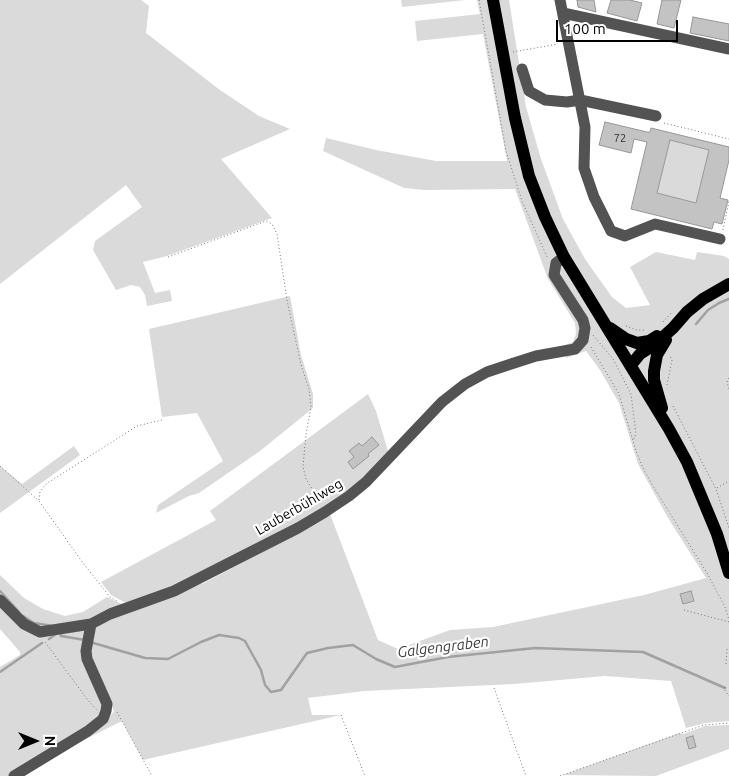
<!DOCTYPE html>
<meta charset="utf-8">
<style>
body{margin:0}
#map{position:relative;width:729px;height:776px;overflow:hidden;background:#fff;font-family:Ubuntu,sans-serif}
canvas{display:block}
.north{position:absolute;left:10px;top:716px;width:50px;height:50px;-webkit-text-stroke:4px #fff;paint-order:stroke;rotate:90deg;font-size:14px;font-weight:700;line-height:20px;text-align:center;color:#000}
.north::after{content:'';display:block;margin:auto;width:18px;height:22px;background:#000;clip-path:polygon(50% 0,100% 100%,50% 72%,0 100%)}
.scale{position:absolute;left:556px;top:20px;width:122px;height:22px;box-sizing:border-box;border:2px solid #000;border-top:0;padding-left:6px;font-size:15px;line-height:18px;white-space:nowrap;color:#000;-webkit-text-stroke:4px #fff;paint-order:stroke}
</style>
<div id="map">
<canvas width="729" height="776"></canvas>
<div class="north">N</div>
<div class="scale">100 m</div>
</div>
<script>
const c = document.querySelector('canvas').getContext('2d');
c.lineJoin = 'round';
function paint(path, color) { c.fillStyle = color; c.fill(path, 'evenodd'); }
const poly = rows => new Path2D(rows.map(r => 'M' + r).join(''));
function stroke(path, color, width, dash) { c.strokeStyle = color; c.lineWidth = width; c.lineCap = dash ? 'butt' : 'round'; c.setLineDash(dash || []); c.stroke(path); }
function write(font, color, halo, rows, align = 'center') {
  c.font = font + ' Ubuntu,sans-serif'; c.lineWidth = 4.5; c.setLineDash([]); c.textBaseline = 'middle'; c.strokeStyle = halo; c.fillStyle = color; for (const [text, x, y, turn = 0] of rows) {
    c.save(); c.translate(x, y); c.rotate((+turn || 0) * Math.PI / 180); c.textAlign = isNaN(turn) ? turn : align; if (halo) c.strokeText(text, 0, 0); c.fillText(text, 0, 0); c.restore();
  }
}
paint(poly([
 [0,0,141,0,149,6,146,33,220,90,259,116,290,129,221,159,272,218,167,256,143,262,155,293,170,290,172,301,147,306,145,295,140,287,131,285,116,290,93,250,95,241,142,207,126,185,0,284],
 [401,0,465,0,402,7],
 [477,0,509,0,526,107,541,159,563,219,585,259,612,297,626,308,650,305,630,267,656,252,695,260,697,252,724,256,729,259,729,721,705,723,686,728,671,681,605,676,514,684,364,691,308,698,312,715,341,715,143,760,122,721,70,747,106,722,114,711,90,658,94,628,104,621,204,583,299,533,330,514,378,640,398,649,450,630,493,627,644,595,706,578,668,518,638,464,619,403,600,370,586,351,566,358,565,345,573,342,576,334,575,323,548,279,515,189,424,190,404,188,323,151,326,138,376,150,436,161,507,161,483,34,417,41,415,21,480,14],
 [670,140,709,150,696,203,657,193],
 [290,296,301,355,313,394,313,408,260,451,199,493,189,496,156,513,158,505,223,461,197,413,162,417,149,329],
 [368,394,376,411,388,451,366,477,338,500,240,555,137,603,124,602,111,595,101,582,216,520,210,511],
 [74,446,80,455,0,513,0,466,22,484],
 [0,575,24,598,43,609,65,616,83,612,107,597,126,606,85,630,103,699,101,718,11,776,0,776,0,667,20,655,20,652,0,629],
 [729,725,729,749,656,776,563,775,679,733,683,734,705,726]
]), '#dadada');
stroke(poly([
 [696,324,708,310,719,303,729,299],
 [0,591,19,612],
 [23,616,34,623,53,626],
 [60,633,61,636,85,640],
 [49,639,56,634],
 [90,642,145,658,168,659,201,642,219,635,239,638,245,641,261,670,265,685,271,692,281,690,307,653,328,648,353,645,376,659,395,667,448,657,535,648,643,652,725,688],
 [0,672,42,643]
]), '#a1a1a1', 2.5);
const building = poly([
 [577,0,594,0,596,12,578,7,577,0],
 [611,0,630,0,642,3,637,21,607,13,611,0],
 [662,0,681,0,674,28,657,24,662,0],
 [693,17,729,24,729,41,690,33,693,17],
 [605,122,647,132,650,132,651,128,729,147,729,160,720,198,728,200,722,224,714,222,712,229,631,209,647,142,634,139,631,153,599,145,605,122],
 [670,140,709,150,696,203,657,193,670,140],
 [372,437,379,445,368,454,369,456,353,469,348,462,354,457,349,451,359,443,362,446,372,437],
 [691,591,694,601,683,604,680,594,691,591],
 [693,736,696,747,689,749,686,738,693,736]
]);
paint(building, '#c3c3c3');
stroke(building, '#979797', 1);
const major = poly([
 [493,0,515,118,529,176,545,217,564,257,638,378,669,429,687,462,717,534,729,573],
 [610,328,626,339,637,343,649,341,657,336],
 [631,365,640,354,654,345,673,328,687,312,703,299,729,284],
 [662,408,654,380,654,371,657,355,666,340]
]);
stroke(major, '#dbdbdb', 14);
stroke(poly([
 [479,0,506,151,522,201,548,259],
 [513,52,558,44],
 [664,123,729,139],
 [723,230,729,201],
 [168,257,266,221,272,224,277,234,287,300,301,365,309,389,311,407,306,434,303,467,306,479,320,502],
 [663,322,672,312],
 [626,326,637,330,646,330],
 [593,335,613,359,631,394,636,434,633,441],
 [591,347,619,394,636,451,643,468,653,486,707,573,725,607,729,620],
 [729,378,727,382,729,389],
 [667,385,672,360,670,356],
 [673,406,716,489,729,528],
 [0,466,39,501,83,563,110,597,117,601],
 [717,488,729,481],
 [39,500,40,492,46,484,137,426,162,420],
 [684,610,729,622],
 [45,642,87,699,97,710],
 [726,664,727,649,729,648],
 [725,687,724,689,729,696],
 [494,688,526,776],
 [117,712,152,776],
 [341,715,365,776],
 [560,776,704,725,729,723]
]), '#757575', 1, [1, 2.5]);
stroke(poly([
 [560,0,585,127,584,168,594,197,611,231,625,236,655,224,720,239],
 [563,13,729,49],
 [522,69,529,91,545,100,567,102,580,100,656,116],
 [0,600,24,624,40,632,91,624,110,614,174,591,298,528,325,512,349,496,366,482,442,402,465,384,487,372,511,364,536,356,575,349,583,340,585,328,583,320,554,275,556,263,564,257],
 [14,776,88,731,103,719,106,711,107,704,87,659,86,651,91,624]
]), '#535353', 11);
stroke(major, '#000', 12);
write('11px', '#313131', null, [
 ["72",620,138]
]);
write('14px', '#000', '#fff', [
 ["Lauberbühlweg",299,507,-30]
]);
write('italic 15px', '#424242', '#fff', [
 ["Galgengraben",443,647,-7]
]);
</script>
